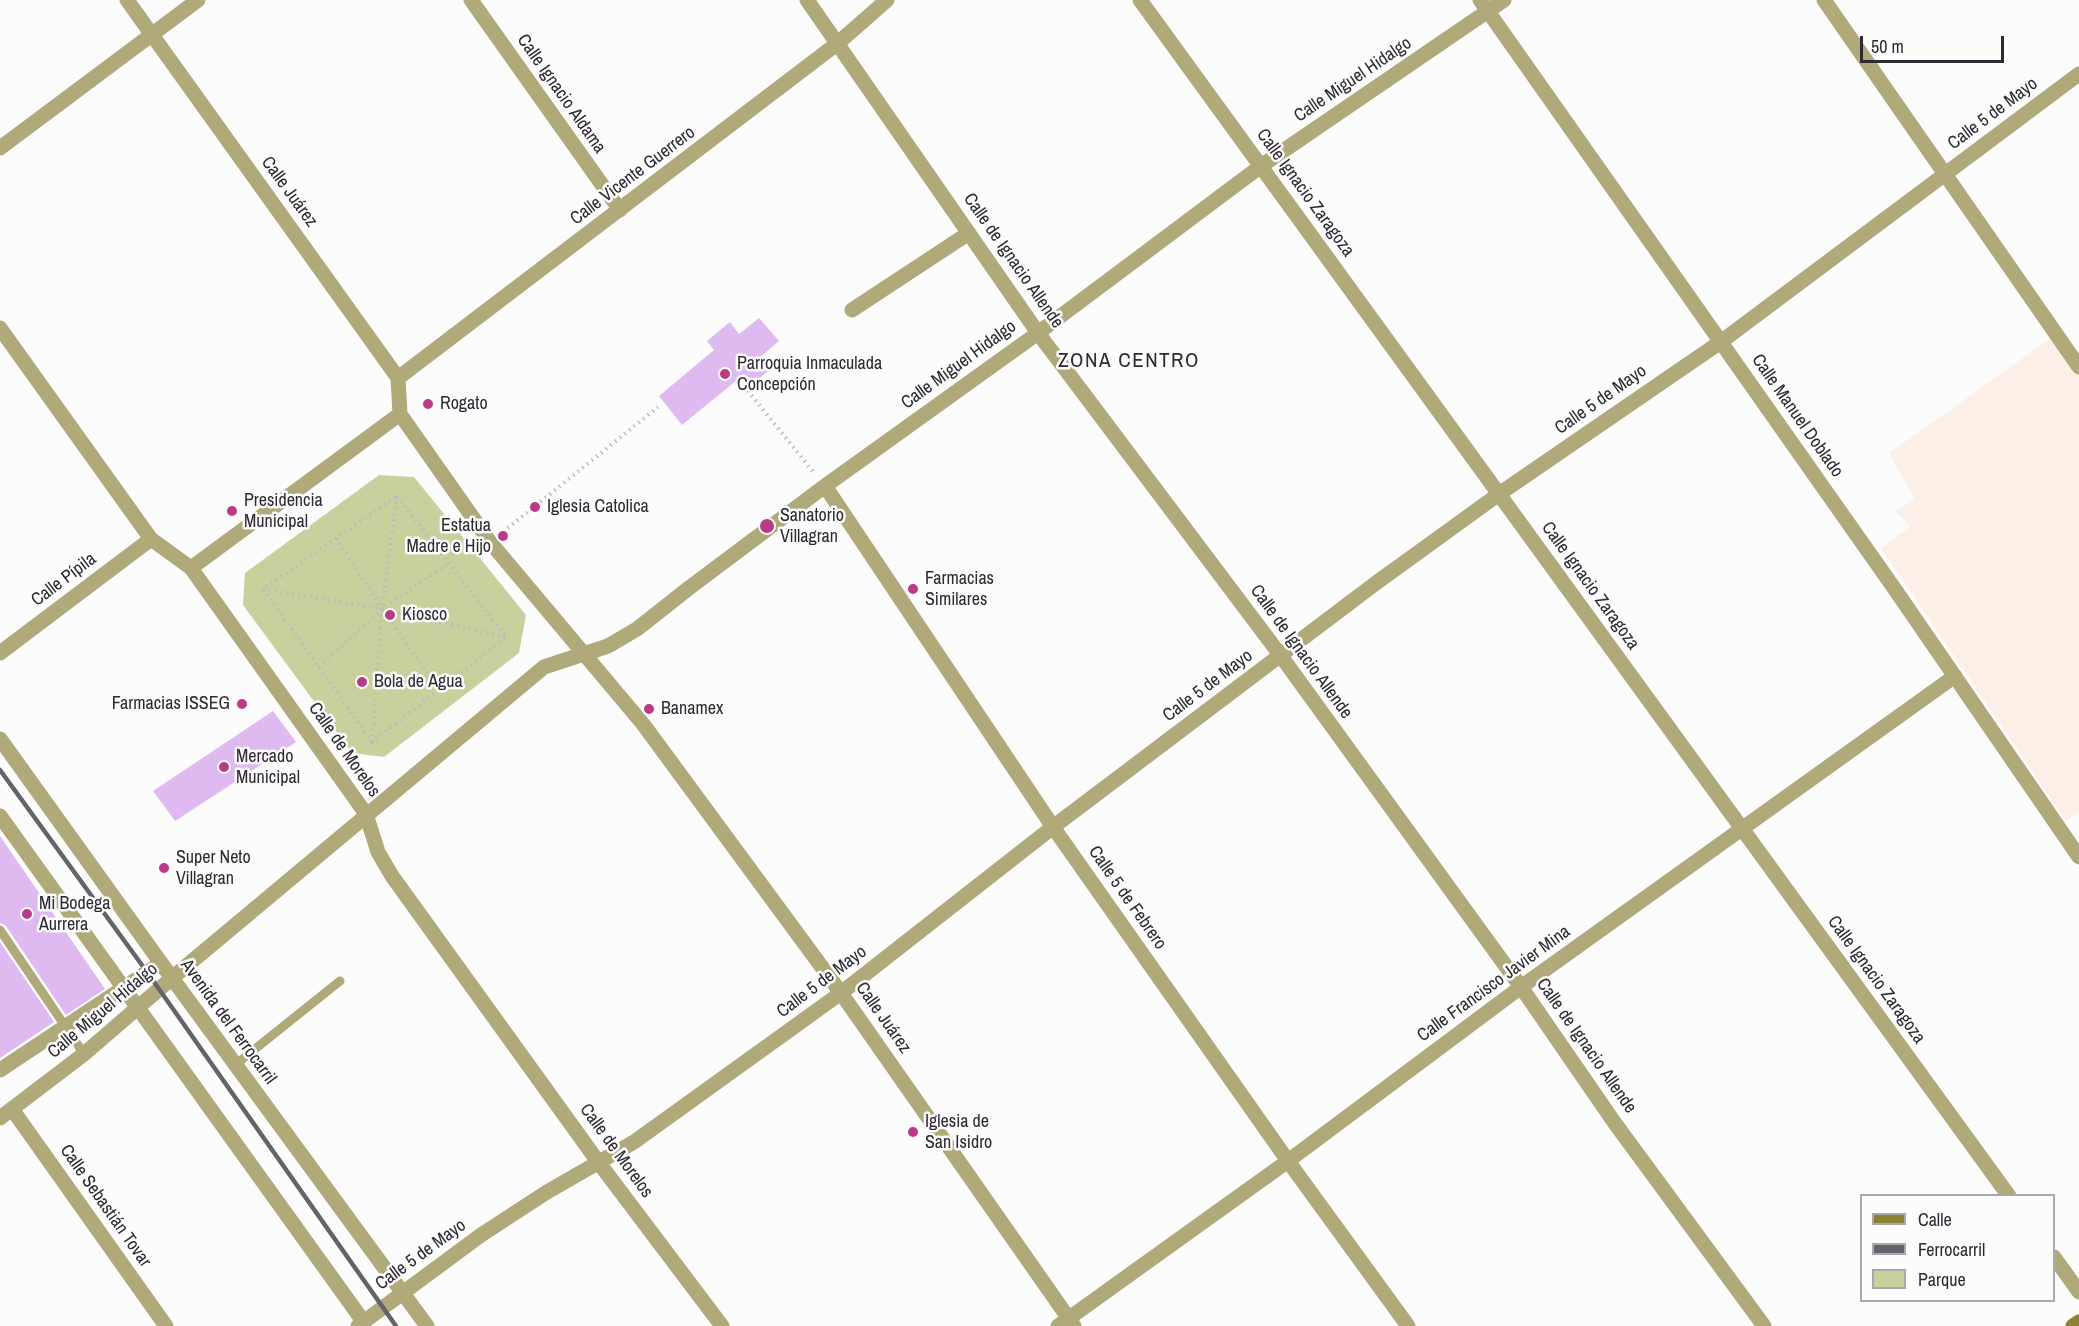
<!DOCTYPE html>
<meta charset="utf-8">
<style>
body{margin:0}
#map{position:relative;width:2079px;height:1326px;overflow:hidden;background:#fcfcfc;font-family:"Archivo Narrow",sans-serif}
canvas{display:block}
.legend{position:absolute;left:1860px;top:1194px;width:195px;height:108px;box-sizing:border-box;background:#fcfcfc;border:2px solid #aaa8ac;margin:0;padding:8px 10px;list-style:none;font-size:18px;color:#2f2933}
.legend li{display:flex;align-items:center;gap:12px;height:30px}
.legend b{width:30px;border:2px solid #aaa8ac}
.scale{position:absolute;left:1860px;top:36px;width:144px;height:27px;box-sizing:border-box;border:3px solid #2f2933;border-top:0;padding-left:8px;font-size:18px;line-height:21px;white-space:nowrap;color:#2f2933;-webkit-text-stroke:4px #fcfcfc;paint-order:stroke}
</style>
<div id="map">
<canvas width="2079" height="1326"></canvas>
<ul class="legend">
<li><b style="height:8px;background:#8c8135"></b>Calle</li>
<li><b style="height:8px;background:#666269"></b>Ferrocarril</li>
<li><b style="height:16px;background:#c9d09d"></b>Parque</li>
</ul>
<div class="scale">50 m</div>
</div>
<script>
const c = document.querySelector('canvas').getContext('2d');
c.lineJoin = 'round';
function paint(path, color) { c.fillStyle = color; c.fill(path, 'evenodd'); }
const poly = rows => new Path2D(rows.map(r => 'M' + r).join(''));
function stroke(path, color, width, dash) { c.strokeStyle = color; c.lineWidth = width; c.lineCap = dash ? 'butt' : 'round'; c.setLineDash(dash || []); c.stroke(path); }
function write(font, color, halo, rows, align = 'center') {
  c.font = font + ' "Archivo Narrow",sans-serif'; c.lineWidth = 5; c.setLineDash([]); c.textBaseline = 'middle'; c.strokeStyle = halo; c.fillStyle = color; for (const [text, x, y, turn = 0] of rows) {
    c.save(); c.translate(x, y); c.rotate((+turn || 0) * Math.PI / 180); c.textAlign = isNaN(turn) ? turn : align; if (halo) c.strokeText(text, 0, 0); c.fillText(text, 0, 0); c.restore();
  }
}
paint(poly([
 [2054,336,2079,372,2079,811,2066,821,1881,548,1910,527,1896,511,1914,498,1889,453]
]), '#fcefe7');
paint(poly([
 [379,475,414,477,526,615,519,653,384,757,352,753,243,605,245,573]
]), '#c9d09d');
paint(poly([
 [759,318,779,341,758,359,768,371,750,386,742,376,682,425,659,396,714,350,707,341,730,322,739,334],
 [273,711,296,742,175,821,153,791],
 [0,836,105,989,66,1015,6,926,0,923],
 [0,942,54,1022,0,1058]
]), '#debaf1');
stroke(poly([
 [744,386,815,474],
 [397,496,506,637,372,742,263,589,397,496],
 [503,532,658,407],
 [336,538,382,609,439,690],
 [263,589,382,609,506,637],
 [319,667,382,609,449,563],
 [372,742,382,609,397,496]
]), '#bdbbbe', 4, [1.5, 4.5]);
stroke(poly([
 [0,930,84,1054],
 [235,1065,340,981]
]), '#b0aa7a', 9);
stroke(poly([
 [127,0,398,378,400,414],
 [471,0,620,210],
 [807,0,1038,333,1281,656,1521,987,1614,1122,1764,1326],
 [1140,0,2009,1196],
 [1480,0,1894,588,2079,857],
 [1824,0,2079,367],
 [0,148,198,0],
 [852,310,969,233],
 [0,328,151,539,191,568,366,814,378,852,392,876,599,1163,722,1326],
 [398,378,838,43,887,0],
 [400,414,490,542,643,724,841,993,1074,1326],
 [825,486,1053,827,1288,1161,1408,1326],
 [191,568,400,414],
 [0,653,151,539],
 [0,739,161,963,427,1326],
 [0,816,363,1321],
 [0,1070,161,963],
 [12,1109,166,1326],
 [0,1118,84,1054,172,978,544,667,608,646,637,629,689,588,825,486,1038,333,1261,166,1504,0],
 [2054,1257,2079,1292],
 [358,1326,481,1235,547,1192,634,1142,841,993,1053,827,1376,583,1499,494,1722,341,2079,74],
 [1058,1326,1288,1161,1521,987,1955,676]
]), '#b0aa7a', 15);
stroke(poly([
 [2073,1326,2079,1322]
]), '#8c8135', 15);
stroke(poly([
 [0,770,147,972,396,1326]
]), '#666269', 4.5);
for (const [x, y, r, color] of [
 [725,374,6,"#b93a86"],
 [428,404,6,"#b93a86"],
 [535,507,6,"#b93a86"],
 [232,511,6,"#b93a86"],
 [767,526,8,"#b93a86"],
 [503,536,6,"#b93a86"],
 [913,589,6,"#b93a86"],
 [390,615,6,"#b93a86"],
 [362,682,6,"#b93a86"],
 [242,704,6,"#b93a86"],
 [649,709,6,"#b93a86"],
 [224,767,6,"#b93a86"],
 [164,868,6,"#b93a86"],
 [27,914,6,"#b93a86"],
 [913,1132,6,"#b93a86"]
]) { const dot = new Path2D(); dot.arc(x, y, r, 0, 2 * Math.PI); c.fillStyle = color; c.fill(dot); stroke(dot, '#fcfcfc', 2); }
write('18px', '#2f2933', '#fcfcfc', [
 ["Calle Miguel Hidalgo",1353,80,-34],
 ["Calle Ignacio Aldama",561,94,55],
 ["Calle 5 de Mayo",1993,114,-37],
 ["Calle Vicente Guerrero",633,176,-37],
 ["Calle Juárez",289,192,54],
 ["Calle Ignacio Zaragoza",1305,193,54],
 ["Calle de Ignacio Allende",1013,261,55],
 ["Calle Miguel Hidalgo",959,365,-36],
 ["Calle 5 de Mayo",1601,400,-35],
 ["Calle Manuel Doblado",1797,416,55],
 ["Calle Pípila",64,580,-37],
 ["Calle Ignacio Zaragoza",1590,586,54],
 ["Calle de Ignacio Allende",1301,652,54],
 ["Calle 5 de Mayo",1208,686,-37],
 ["Calle de Morelos",344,750,55],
 ["Calle 5 de Febrero",1127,898,55],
 ["Calle Ignacio Zaragoza",1876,980,54],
 ["Calle 5 de Mayo",822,982,-37],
 ["Calle Francisco Javier Mina",1494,984,-36],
 ["Calle Miguel Hidalgo",103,1011,-40],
 ["Calle Juárez",883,1018,55],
 ["Avenida del Ferrocarril",228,1022,54],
 ["Calle de Ignacio Allende",1586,1046,55],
 ["Calle de Morelos",616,1151,54],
 ["Calle Sebastián Tovar",105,1206,55],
 ["Calle 5 de Mayo",421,1255,-36]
]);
write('18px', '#2f2933', '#fcfcfc', [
 ["Parroquia Inmaculada",737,364],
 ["Concepción",737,385],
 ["Rogato",440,404],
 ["Presidencia",244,501],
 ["Municipal",244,522],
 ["Iglesia Catolica",547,507],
 ["Sanatorio",780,516],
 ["Villagran",780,537],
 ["Estatua",491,526,"right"],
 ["Madre e Hijo",491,547,"right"],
 ["Farmacias",925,579],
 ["Similares",925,600],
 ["Kiosco",402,615],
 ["Bola de Agua",374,682],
 ["Farmacias ISSEG",230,704,"right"],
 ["Banamex",661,709],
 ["Mercado",236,757],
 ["Municipal",236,778],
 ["Super Neto",176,858],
 ["Villagran",176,879],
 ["Mi Bodega",39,904],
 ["Aurrera",39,925],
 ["Iglesia de",925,1122],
 ["San Isidro",925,1143]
], 'left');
c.letterSpacing = '1.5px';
write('21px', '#2f2933', '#fcfcfc', [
 ["ZONA CENTRO",1129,361]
]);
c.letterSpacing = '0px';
</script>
